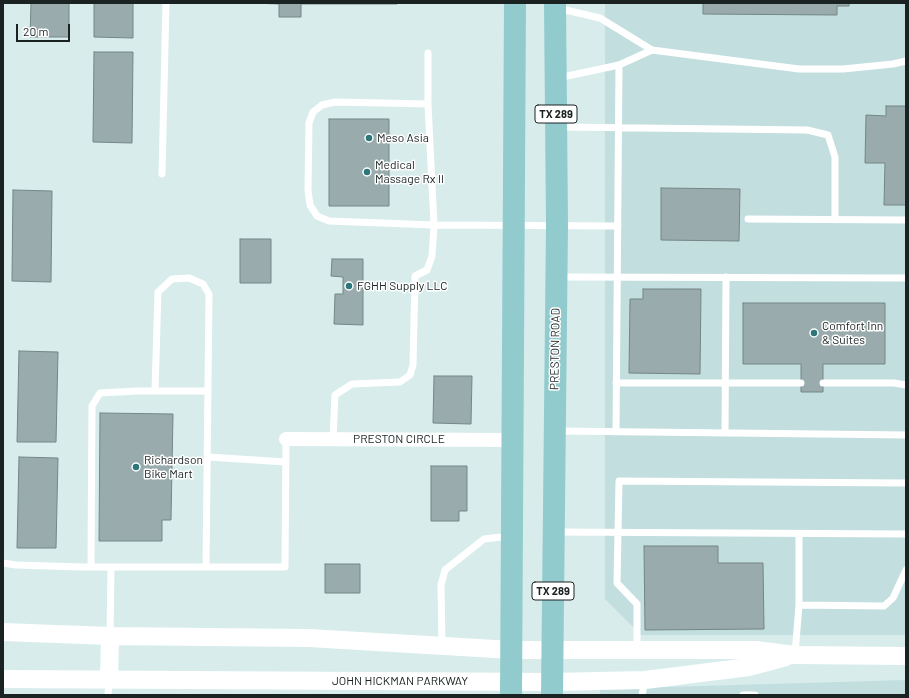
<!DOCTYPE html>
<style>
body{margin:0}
#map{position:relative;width:909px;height:698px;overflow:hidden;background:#d8ecec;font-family:Barlow,sans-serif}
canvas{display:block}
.frame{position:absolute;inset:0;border:4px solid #1b2222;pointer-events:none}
.scale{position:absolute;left:16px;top:24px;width:54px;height:18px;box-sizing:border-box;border:2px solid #1b2222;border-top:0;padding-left:5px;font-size:12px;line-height:14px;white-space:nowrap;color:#1b2222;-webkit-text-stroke:3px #fff;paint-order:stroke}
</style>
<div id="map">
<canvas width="909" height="698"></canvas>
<div class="frame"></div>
<div class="scale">20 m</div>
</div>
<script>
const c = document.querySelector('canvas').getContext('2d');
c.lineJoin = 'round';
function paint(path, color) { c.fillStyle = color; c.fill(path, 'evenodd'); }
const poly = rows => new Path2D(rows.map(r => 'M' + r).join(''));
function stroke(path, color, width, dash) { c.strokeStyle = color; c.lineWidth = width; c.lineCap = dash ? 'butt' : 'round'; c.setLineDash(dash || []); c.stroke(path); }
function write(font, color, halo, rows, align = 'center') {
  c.font = font + ' Barlow,sans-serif'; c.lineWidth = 3; c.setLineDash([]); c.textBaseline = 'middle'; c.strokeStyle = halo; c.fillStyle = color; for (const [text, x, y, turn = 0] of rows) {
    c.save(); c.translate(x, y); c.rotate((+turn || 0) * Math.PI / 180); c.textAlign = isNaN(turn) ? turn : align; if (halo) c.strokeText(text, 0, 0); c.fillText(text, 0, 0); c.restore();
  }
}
paint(poly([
 [605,3,906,3,906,635,641,635,605,599],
 [906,680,906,695,600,695,600,689]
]), '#c2dedf');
const building = poly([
 [31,3,69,3,69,37,30,37,31,3],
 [94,3,133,3,133,38,94,37,94,3],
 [252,3,397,3,397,4,301,4,301,17,279,17,279,4,252,3],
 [703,3,849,3,849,6,837,6,837,15,703,14,703,3],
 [94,52,133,52,132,143,93,142,94,52],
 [886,106,906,106,906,205,884,205,885,163,865,163,866,115,886,116,886,106],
 [329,119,389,119,389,206,329,206,329,119],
 [661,188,740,189,739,241,661,240,661,188],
 [13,190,52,191,51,282,12,281,13,190],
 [240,239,271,239,271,283,240,283,240,239],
 [332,259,363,259,363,325,334,324,335,294,343,294,343,277,331,276,332,259],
 [643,289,701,289,700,374,629,373,630,299,643,299,643,289],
 [743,303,885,303,885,364,823,364,823,392,801,392,801,364,743,364,743,303],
 [19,351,58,352,56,442,17,442,19,351],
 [434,376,472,376,471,424,433,423,434,376],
 [100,413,173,414,171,520,162,520,162,541,99,541,100,413],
 [19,457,58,458,56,548,17,548,19,457],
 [431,466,467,466,467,511,459,511,459,521,431,521,431,466],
 [644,546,718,546,718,563,763,563,764,629,645,630,644,546],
 [325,564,360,564,360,593,325,593,325,564]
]);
paint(building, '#99abac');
stroke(building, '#748686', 1);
stroke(poly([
 [557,8,600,18,652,50,799,69,843,69,893,64,906,61],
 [428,53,428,104,434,225,618,226],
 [558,78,619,65,652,50],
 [559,127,807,130,828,135,835,157,835,220],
 [162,174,166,3],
 [748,219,906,220],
 [558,277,906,278],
 [616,383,801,383],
 [823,383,894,383,906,385],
 [155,391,158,292,172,279,189,278,203,284,209,294,206,567],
 [557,431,906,435],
 [616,432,619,65],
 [725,433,726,277],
 [333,439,335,395,352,384,400,382,410,375,413,365,415,276,427,270,432,256,434,225,329,221,317,216,310,205,308,190,309,123,313,112,322,105,335,102,428,104],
 [208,457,286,462],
 [556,532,906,534],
 [3,563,16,565,81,567,285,567,286,439],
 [91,567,92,406,100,393,137,391,208,391],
 [799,605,884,606,893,598,906,570],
 [110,636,111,567],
 [442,645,441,585,445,570,484,539,510,536],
 [637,649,637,604,617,583,619,481,906,483],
 [795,654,799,605,799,534],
 [108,695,109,680],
 [642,695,645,680],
 [743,695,755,695]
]), '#fff', 7);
stroke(poly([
 [286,439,512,440]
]), '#fff', 14);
stroke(poly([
 [3,632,110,636,309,638,512,650,756,650,795,655,906,656],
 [3,679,552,682,645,680,749,667,786,657],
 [109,680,110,636]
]), '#fff', 18);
stroke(poly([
 [511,695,515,3],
 [552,695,557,225,555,3]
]), '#91cbce', 22);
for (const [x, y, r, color] of [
 [369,138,4,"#2d777a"],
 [367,172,4,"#2d777a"],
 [349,286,4,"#2d777a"],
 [814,333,4,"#2d777a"],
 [136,467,4,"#2d777a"]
]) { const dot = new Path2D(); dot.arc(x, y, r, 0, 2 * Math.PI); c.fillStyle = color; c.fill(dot); stroke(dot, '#fff', 1.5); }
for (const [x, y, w] of [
 [556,114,42],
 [553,591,42]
]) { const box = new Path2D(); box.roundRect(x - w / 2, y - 9, w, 18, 3); c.fillStyle = '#fff'; c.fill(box); stroke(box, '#1b2222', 1); }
write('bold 11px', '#1b2222', null, [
 ["TX 289",556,114],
 ["TX 289",553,591]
]);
write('12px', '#1b2222', '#fff', [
 ["Meso Asia",377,138],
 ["Medical",375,165],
 ["Massage Rx II",375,179],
 ["FGHH Supply LLC",357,286],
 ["Comfort Inn",822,326],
 ["& Suites",822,340],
 ["Richardson",144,460],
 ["Bike Mart",144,474]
], 'left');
write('12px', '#1b2222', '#fff', [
 ["PRESTON ROAD",555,349,-89],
 ["PRESTON CIRCLE",399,439],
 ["JOHN HICKMAN PARKWAY",400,681]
]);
</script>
